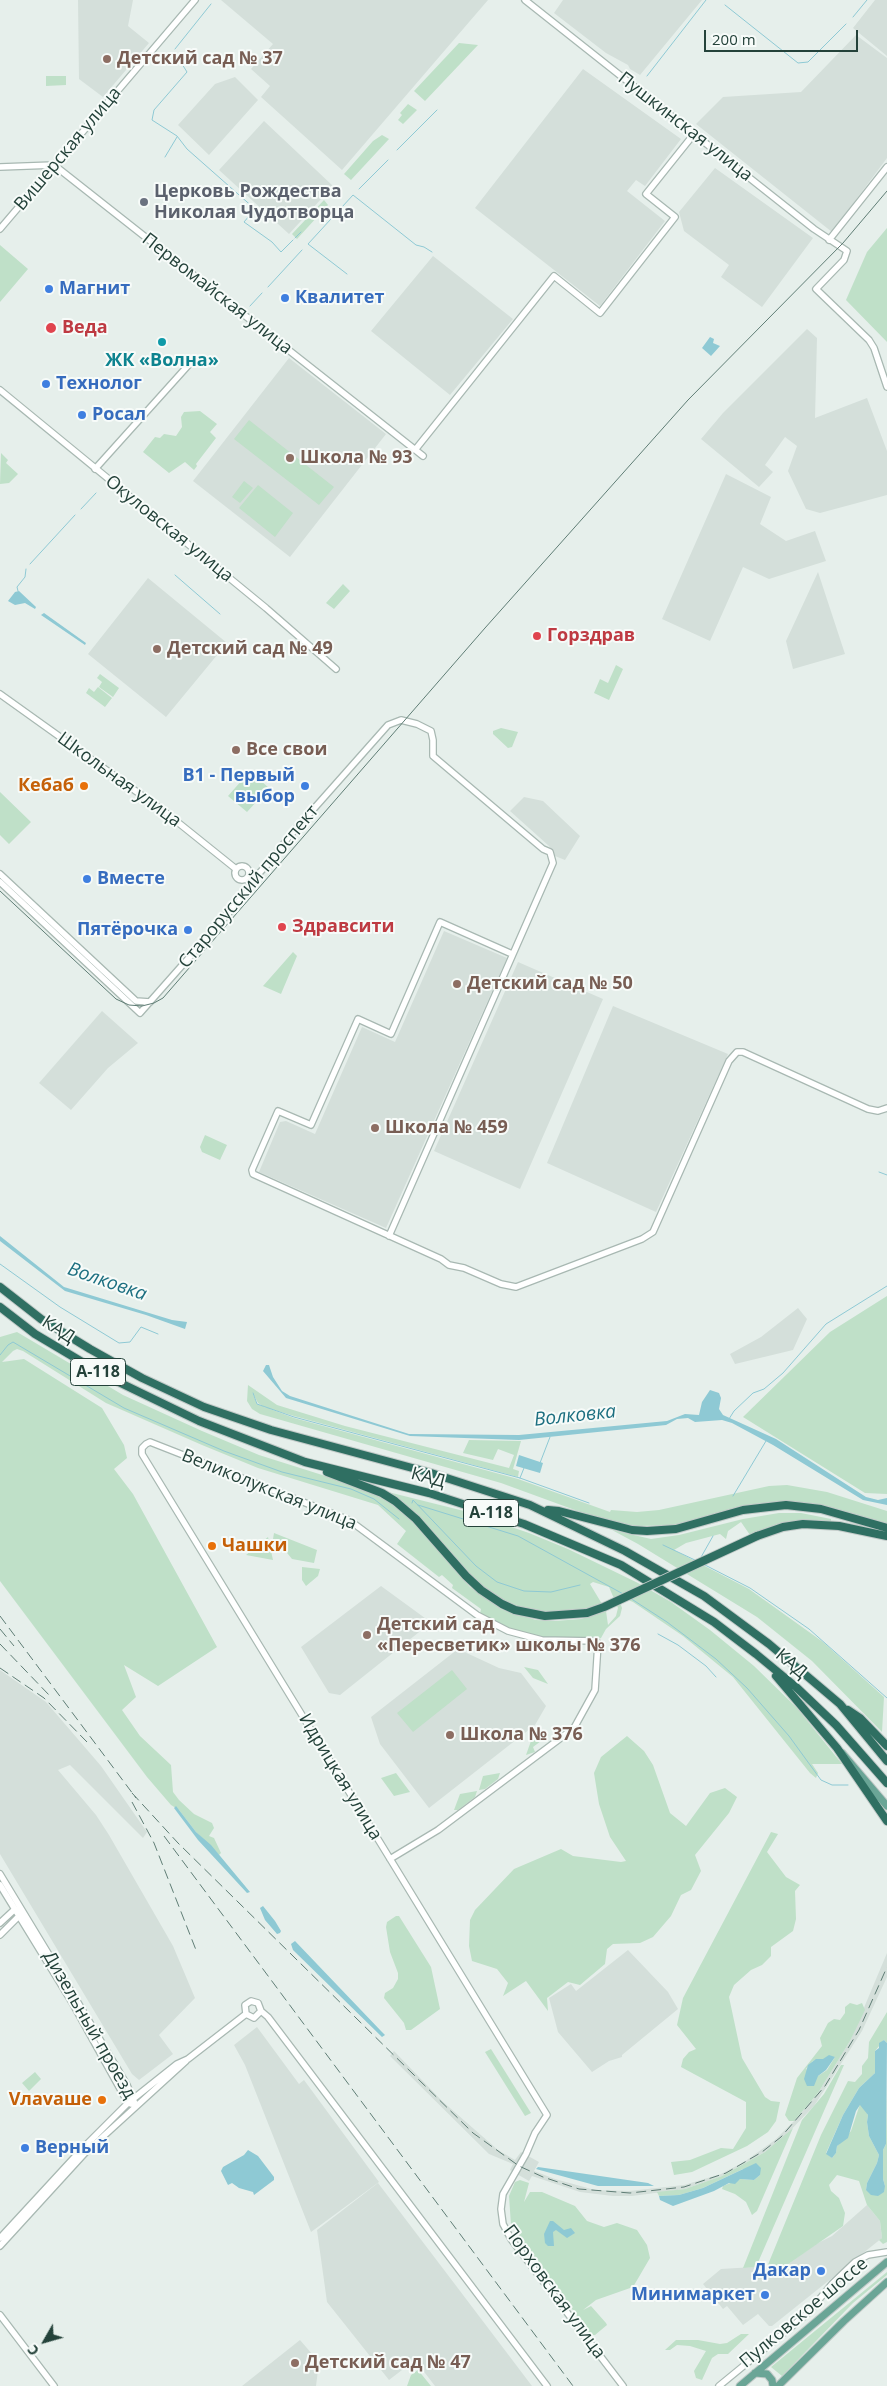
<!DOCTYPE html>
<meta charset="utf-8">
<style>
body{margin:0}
#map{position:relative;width:887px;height:2386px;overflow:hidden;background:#e6efeb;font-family:"Open Sans",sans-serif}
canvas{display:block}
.north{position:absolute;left:20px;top:2316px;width:50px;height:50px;-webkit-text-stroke:4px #f7fbf9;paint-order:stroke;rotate:232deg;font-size:14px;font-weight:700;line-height:20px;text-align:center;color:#24423a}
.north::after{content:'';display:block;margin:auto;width:18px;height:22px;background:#24423a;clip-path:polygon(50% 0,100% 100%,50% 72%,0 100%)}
.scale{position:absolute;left:704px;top:30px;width:154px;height:22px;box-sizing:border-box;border:2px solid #24423a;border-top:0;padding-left:6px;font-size:15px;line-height:18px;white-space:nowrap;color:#24423a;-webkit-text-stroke:4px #f7fbf9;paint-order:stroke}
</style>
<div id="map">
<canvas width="887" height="2386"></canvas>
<div class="north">С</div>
<div class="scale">200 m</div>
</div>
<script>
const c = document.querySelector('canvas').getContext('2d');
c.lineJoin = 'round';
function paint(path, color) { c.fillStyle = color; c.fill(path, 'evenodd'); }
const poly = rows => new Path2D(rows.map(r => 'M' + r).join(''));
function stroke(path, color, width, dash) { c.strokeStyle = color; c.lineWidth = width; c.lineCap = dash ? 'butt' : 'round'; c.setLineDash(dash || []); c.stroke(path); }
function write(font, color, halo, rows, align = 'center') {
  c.font = font + ' "Open Sans",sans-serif'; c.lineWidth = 4; c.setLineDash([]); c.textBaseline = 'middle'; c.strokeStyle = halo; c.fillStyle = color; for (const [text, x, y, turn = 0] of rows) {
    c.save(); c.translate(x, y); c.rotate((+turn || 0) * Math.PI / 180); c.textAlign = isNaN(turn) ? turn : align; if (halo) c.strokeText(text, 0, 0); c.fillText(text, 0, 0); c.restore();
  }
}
paint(poly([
 [78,0,133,0,128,26,149,43,103,97,79,79],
 [221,0,488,0,342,170,261,97,270,86,251,69,273,44],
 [563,0,702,0,640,75,630,69,628,65,606,53,554,13],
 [875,0,887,0,887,56,853,28],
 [856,35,887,58,887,158,832,232,696,124,723,97,801,92],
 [583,69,681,139,645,186,636,180,627,191,665,221,600,306,475,208],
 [235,77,258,100,209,155,178,125,215,84],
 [264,121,333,186,289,234,219,170],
 [715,168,813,238,762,307,721,277,729,265,684,231,679,212],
 [433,256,513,319,450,395,371,331],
 [807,329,817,338,815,418,867,398,887,451,887,495,820,513,806,509,788,471,797,446,785,437,765,465,773,472,759,487,701,439,723,413],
 [289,358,386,434,290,557,193,481],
 [726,474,771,497,760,524,786,541,815,531,826,561,769,579,743,567,710,641,662,619],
 [818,572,845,654,793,669,786,641],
 [148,578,227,643,166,717,88,654],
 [524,797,543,801,580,836,565,860,555,856,549,846,510,811],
 [444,931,507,958,386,1228,259,1172,280,1122,286,1121,315,1134,362,1027,395,1042],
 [518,962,603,999,520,1189,434,1151],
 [613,1006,728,1054,656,1212,547,1163],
 [102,1011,138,1043,108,1068,71,1110,39,1083],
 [798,1308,807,1319,793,1350,735,1364,730,1354,761,1337],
 [381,1586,429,1621,428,1625,340,1695,329,1693,301,1647],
 [458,1649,499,1668,521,1673,546,1706,535,1725,429,1808,380,1744,371,1717],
 [0,1670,46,1702,101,1766,147,1832,143,1838,70,1765,58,1770,96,1815,109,1835,173,1946,195,1998,159,2035,173,2054,139,2080,132,2074,0,1854],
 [628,1950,668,1992,678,2009,622,2055,622,2057,609,2061,592,2072,558,2032,549,1998,571,1984,576,1991],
 [887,1953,887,1977,862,2031,814,2106,782,2139,765,2152,722,2176,685,2189,632,2196,613,2196,580,2192,532,2176,529,2181,510,2170,513,2164,489,2154,390,2056,394,2051,442,2101,498,2150,515,2160,521,2152,539,2162,534,2171,555,2179,595,2190,629,2191,684,2185,721,2174,744,2162,775,2140,794,2121,818,2093,850,2041],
 [257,2027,299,2084,304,2080,379,2182,311,2232,245,2065,234,2045],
 [378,2183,457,2287,532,2386,435,2386,415,2360,389,2380,327,2302,317,2230],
 [867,2205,880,2221,882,2238,772,2326,769,2326,758,2314,743,2325,727,2306,723,2309,703,2284,721,2269,787,2265,816,2244,832,2236],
 [300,2340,319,2362,316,2386,242,2386]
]), '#d4dfda');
paint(poly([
 [459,43,478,45,425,101,414,91],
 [46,76,66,76,66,85,46,86],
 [408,104,417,110,403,124,398,120,402,115,400,113],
 [382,135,389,139,351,180,344,174,373,141],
 [324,200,328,205,297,239,292,234],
 [887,228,887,342,846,300,867,252],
 [0,245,28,269,0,302],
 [200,411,217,424,210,432,216,438,196,464,197,466,194,470,185,462,169,473,143,452,155,437,160,438,164,434,176,436,182,427,181,417,184,412],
 [249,420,334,487,319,505,234,439],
 [1,453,8,460,6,463,18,474,9,483,0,484],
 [244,481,253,488,240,503,232,497],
 [258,485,293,513,275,537,239,508],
 [343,584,350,591,334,609,326,603],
 [616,665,623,669,609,700,594,693,600,679,608,683],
 [100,674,119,688,113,697,99,687,102,682,97,678],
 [98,687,112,698,105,707,86,693,89,688,94,692],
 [501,728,518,732,512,747,508,748,493,734,493,731],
 [250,771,269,788,247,812,228,796],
 [0,792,31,822,9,844,0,835],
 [293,952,297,956,281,994,263,986],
 [205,1135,227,1145,220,1160,202,1152,200,1147],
 [887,1296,887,1494,865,1493,743,1417,830,1332],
 [17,1332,123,1395,202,1431,259,1455,357,1486,384,1498,413,1521,470,1587,501,1609,536,1620,555,1621,581,1619,606,1611,608,1625,616,1616,618,1608,609,1587,593,1582,590,1584,602,1604,584,1611,547,1613,526,1610,507,1604,482,1589,384,1491,464,1511,529,1533,568,1549,638,1583,671,1602,710,1630,754,1666,797,1708,842,1764,812,1764,818,1773,816,1778,810,1773,733,1677,683,1636,633,1602,618,1596,622,1608,620,1616,606,1629,601,1638,596,1640,543,1638,508,1629,480,1614,481,1609,452,1588,453,1585,442,1575,439,1577,397,1544,406,1531,378,1505,258,1468,202,1445,106,1403,23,1351,17,1349,13,1351,2,1362,24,1359,102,1408,124,1445,127,1458,114,1469,133,1494,217,1647,158,1686,124,1665,136,1697,122,1710,140,1736,171,1765,173,1792,179,1800,194,1814,212,1823,214,1828,209,1836,214,1838,221,1853,219,1855,196,1832,179,1810,171,1805,147,1777,0,1581,0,1337],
 [248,1385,277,1405,345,1426,509,1468,514,1455,498,1449,493,1460,463,1453,469,1440,521,1441,513,1469,519,1471,518,1477,294,1416,264,1407,258,1403,252,1392,257,1404,294,1418,518,1479,610,1512,611,1510,637,1512,659,1510,769,1486,787,1485,827,1492,887,1511,887,1525,820,1506,784,1501,756,1504,676,1525,638,1526,605,1521,501,1483,260,1414,252,1409,247,1401],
 [779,1513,801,1513,831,1519,831,1521,802,1521,781,1524,750,1535,741,1522,728,1531,726,1539,720,1534,686,1543,674,1550,749,1589,823,1642,884,1697,882,1732,812,1661,757,1617,638,1544,612,1530,651,1539,679,1535,743,1519],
 [274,1533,317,1550,314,1563,292,1559,279,1543,273,1539],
 [268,1537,273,1560,246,1555],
 [302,1567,320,1569,318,1576,306,1586,302,1580],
 [524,1667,538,1670,548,1684,533,1678],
 [452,1670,467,1689,413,1732,397,1713],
 [545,1730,549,1735,533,1747,535,1752,526,1755,531,1741],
 [627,1736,644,1751,653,1765,670,1813,686,1826,710,1793,725,1788,737,1797,729,1813,695,1855,701,1871,691,1890,681,1895,671,1916,653,1937,640,1943,613,1944,607,1949,605,1964,580,1985,568,1982,547,1998,548,2011,526,1981,503,1996,508,1983,497,1969,472,1961,469,1946,470,1920,475,1910,514,1869,561,1849,573,1856,621,1862,626,1861,610,1837,599,1804,594,1773,601,1757],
 [396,1773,410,1792,394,1796,381,1778],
 [500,1773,498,1779,485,1789,479,1790,483,1776],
 [477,1791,475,1797,458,1810,454,1810,460,1794],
 [771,1832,778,1834,767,1852,786,1877,800,1885,795,1891,796,1919,793,1931,771,1947,771,1956,762,1965,751,1970,734,1985,729,1997,742,2058,765,2097,771,2101,780,2102,776,2121,768,2132,747,2146,692,2172,674,2175,671,2162,690,2160,721,2148,733,2149,746,2128,746,2102,681,2067,683,2059,689,2052,696,2049,677,2025,683,1998],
 [396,1916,399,1916,431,1967,440,2009,411,2030,406,2030,404,2023,384,1998,385,1993,393,1988,398,1979,398,1973,390,1952,386,1927,387,1922],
 [850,2003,857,2005,862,2003,865,2010,850,2041,818,2093,794,2121,789,2121,785,2115,797,2078,822,2046,820,2038,828,2023,834,2019,840,2020,845,2013,845,2007],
 [835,2057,827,2070,818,2076,806,2069,813,2061],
 [887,2012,887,2043,884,2040,875,2051,875,2073,859,2088,843,2115,826,2153,832,2158,836,2153,837,2146,851,2131,860,2104,865,2109,868,2115,867,2122,869,2136,879,2155,877,2163,867,2183,866,2190,885,2186,883,2179,883,2150,886,2144,887,2084,887,2242,883,2244,879,2240,882,2238,880,2221,867,2205,859,2181,837,2175,829,2185,831,2191,839,2198,845,2213,843,2226,787,2265,767,2267,821,2135,848,2081,855,2082,862,2074,862,2066,868,2058,869,2042],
 [491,2049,531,2113,525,2116,485,2052],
 [841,2065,844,2065,756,2267,743,2268,802,2120,824,2094],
 [35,2072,41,2079,29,2091,22,2083],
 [793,2128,757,2211,752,2215,746,2202,735,2194,722,2189,723,2186,740,2179,754,2180,760,2175,743,2169,703,2188,679,2195,659,2196,657,2192,685,2189,722,2176,765,2152],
 [520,2180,529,2183,524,2202,530,2192,542,2192,575,2206,587,2221,604,2227,617,2223,637,2230,647,2245,650,2258,633,2287,596,2300,583,2310,591,2306,606,2323,607,2325,595,2335,591,2335,511,2225,509,2196,515,2182],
 [887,2272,887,2275,853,2303,782,2376,771,2367],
 [741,2334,749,2334,728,2354,718,2354,712,2358,702,2380,696,2378,694,2371,706,2351,690,2346,677,2345,670,2350,665,2350,676,2340,698,2340,720,2344,727,2343],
 [418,2370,431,2386,407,2386,411,2375]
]), '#bfe0c8');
paint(poly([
 [710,337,714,339,713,343,720,346,711,356,702,348],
 [19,591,36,607,35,609,25,603,15,605,8,601,15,592],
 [44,613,86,643,85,645,41,615],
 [0,1236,64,1287,172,1320,187,1322,185,1329,146,1315,65,1291,0,1241],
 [266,1365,269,1365,273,1377,282,1391,290,1396,409,1434,519,1435,667,1421,685,1414,699,1415,702,1402,710,1390,719,1393,721,1398,719,1409,723,1415,776,1439,866,1497,878,1500,887,1498,887,1505,863,1500,773,1445,732,1423,722,1420,695,1422,688,1418,677,1419,666,1425,519,1440,410,1436,286,1398,263,1371],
 [519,1455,543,1463,540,1473,516,1466],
 [176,1806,196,1832,211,1845,250,1892,247,1893,198,1840,174,1808],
 [263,1906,275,1921,281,1931,280,1933,277,1934,265,1920,260,1908],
 [295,1941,381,2031,385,2035,382,2037,293,1950,291,1944],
 [884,2040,887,2043,886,2144,883,2150,883,2179,885,2186,884,2192,878,2196,871,2195,866,2190,867,2183,877,2163,879,2155,869,2136,867,2122,868,2115,860,2105,856,2111,848,2138,837,2146,836,2153,832,2158,826,2154,843,2115,859,2088,875,2073,875,2051,879,2048,879,2043],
 [829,2055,835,2057,826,2070,818,2076,814,2086,807,2086,804,2079,808,2065,816,2059,823,2059],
 [248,2150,258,2156,274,2177,274,2180,254,2195,253,2192,239,2188,232,2183,228,2185,221,2171,223,2167,244,2155],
 [756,2163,761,2168,760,2175,754,2180,740,2179,735,2184,729,2183,714,2191,673,2206,660,2200,659,2196,679,2195,703,2188],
 [538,2167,648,2183,654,2186,598,2186,536,2169],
 [550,2221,553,2221,564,2230,571,2228,575,2233,567,2238,556,2230,553,2232,554,2246,548,2246,545,2243,544,2234]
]), '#8ec9d4');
stroke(poly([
 [725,5,798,63,808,62,846,24],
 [853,17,867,0],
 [175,49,211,4],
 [177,56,187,72,154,110,152,120,177,136,187,149,255,209,244,222,272,242,281,252,293,240],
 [647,76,706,0],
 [397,150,437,110],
 [165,157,177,137],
 [359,189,388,160],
 [295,238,301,232],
 [347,274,308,244,353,195,416,245,424,247,432,252],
 [268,287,302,250],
 [250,306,262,293],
 [81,509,96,493],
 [30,564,75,515],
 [175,575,220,614],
 [18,591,17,587,25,577,26,569],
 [879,1172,887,1175],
 [0,1264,60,1307,119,1343,130,1342,141,1327,158,1334],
 [0,1355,8,1345,13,1342,124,1408,224,1451,282,1472,351,1489,374,1499,399,1519],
 [253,1393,257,1404,294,1417,520,1478,589,1503],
 [729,1419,734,1411,753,1393,764,1389,783,1373,826,1324,887,1286],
 [540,1463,550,1437],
 [520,1478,524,1468],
 [733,1496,766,1441],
 [412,1503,413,1500,476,1566,497,1582,524,1591,551,1592,580,1585],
 [418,1505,518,1536,625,1595],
 [663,1545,697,1561],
 [700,1559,713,1536],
 [705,1565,750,1588,809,1629,887,1698],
 [630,1598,667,1622,716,1659,747,1688,789,1736,821,1780,832,1785,848,1785],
 [658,1634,678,1645,706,1666,716,1677]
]), '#8ec9d4', 1);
const minor = poly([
 [525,0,814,229,847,251,844,260,816,289,869,340,874,348,887,387],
 [0,167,54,165,423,456],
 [0,229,195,0],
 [829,240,887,167],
 [0,390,266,608,336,669],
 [415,450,554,276,600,313,675,217,646,194,694,134],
 [95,469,193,360],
 [0,694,165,812,236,869],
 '235 873a7 7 0 1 1 14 0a7 7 0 1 1-14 0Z',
 [0,874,136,1001,150,1002],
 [0,882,140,1013,247,892,251,882,276,855,287,839,388,725,401,720,417,724,431,731,433,740,433,756,543,849,550,852,553,863,389,1236],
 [512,954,440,922,391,1034,358,1019,311,1125,278,1111,252,1170,253,1174,441,1259,449,1265,464,1268,501,1284,516,1287,642,1239,653,1232,729,1061,737,1052,743,1052,868,1109,878,1111,887,1108],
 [390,1859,438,1830,574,1728,595,1690,598,1643,596,1641,542,1640,508,1631,477,1615,349,1520,150,1442,146,1444,142,1448,142,1454,547,2115,535,2133,526,2154,503,2194,501,2209,503,2224,511,2239,623,2386],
 [0,1874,77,2001,127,2085,136,2106],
 [0,1885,73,2004,128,2103,131,2104],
 [0,1923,14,1910,18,1910],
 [0,1935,20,1915],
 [261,2011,268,2017,547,2386],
 [246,2014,245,2005,251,2001,258,2003,261,2011],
 [246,2014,254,2018,261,2011],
 [0,2238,82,2149,128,2103,177,2064,188,2059,246,2014],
 [0,2246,85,2153,186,2061],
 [0,2315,54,2386],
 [719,2386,807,2314,832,2284,855,2262,868,2255,887,2252]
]);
const major = poly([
 [842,1753,887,1806],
 [755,2373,767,2374,772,2380,773,2386],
 [740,2386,887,2262],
 [778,2386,844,2321,887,2282]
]);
const highway = poly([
 [0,1287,41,1319,90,1349,142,1378,204,1407,271,1430,431,1473,530,1505,625,1551,704,1596,769,1644,840,1704,887,1761],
 [0,1307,35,1334,104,1375,199,1421,305,1462,429,1493,524,1524,621,1565,714,1622,756,1654,796,1687,836,1725,887,1783],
 [327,1472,382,1493,395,1501,416,1519,466,1576,481,1590,502,1604,515,1610,545,1616,587,1613],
 [548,1510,559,1511,632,1530,647,1531,676,1529,743,1510,786,1505,821,1509,887,1528],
 [757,1536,783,1527,803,1524,839,1526,887,1536],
 [776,1676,837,1748,887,1821],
 [848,1710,860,1718,887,1746]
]);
stroke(minor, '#a8b8b2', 8);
stroke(major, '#c2cac8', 9);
stroke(highway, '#c2cac8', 10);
stroke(minor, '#fff', 5.5);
stroke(major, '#6aa596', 7);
stroke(highway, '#2f6f62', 8);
stroke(poly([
 [0,891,116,999,129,1005,142,1006,154,1003,163,998,485,628,688,400,843,243,887,191]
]), '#5f7d75', 1);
stroke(poly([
 [0,1616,136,1798],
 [0,1629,14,1646],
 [0,1644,50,1696],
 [0,1668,44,1698,87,1742],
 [132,1793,178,1843,473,2133,519,2166,543,2177,579,2189,630,2193,684,2187,726,2173,762,2152,781,2137,825,2086,859,2030,887,1967],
 [132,1802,154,1843,196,1950],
 [164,1836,573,2386]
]), '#5f7d75', 1, [10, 5]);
const highwayBridge = poly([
 [587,1613,604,1607,757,1536]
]);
stroke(highwayBridge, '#c2cac8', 10, []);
stroke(highwayBridge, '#2f6f62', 8);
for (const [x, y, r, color] of [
 [107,59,5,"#8d6e63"],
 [144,202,5,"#6b7280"],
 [49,289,5,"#3f7fe0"],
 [285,298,5,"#3f7fe0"],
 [51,328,6,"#e0444e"],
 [162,342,5,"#0f9aa8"],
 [46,384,5,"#3f7fe0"],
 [82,415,5,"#3f7fe0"],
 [290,458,5,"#8d6e63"],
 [537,636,5,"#e0444e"],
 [157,649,5,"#8d6e63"],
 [236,750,5,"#8d6e63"],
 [84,786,5,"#e8710a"],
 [305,786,5,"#3f7fe0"],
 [87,879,5,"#3f7fe0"],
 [282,927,5,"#e0444e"],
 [188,930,5,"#3f7fe0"],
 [457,984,5,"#8d6e63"],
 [375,1128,5,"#8d6e63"],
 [212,1546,5,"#e8710a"],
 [367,1635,5,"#8d6e63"],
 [450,1735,5,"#8d6e63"],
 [102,2100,5,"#e8710a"],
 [25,2148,5,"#3f7fe0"],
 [821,2271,5,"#3f7fe0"],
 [765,2295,5,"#3f7fe0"],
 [295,2363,5,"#8d6e63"]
]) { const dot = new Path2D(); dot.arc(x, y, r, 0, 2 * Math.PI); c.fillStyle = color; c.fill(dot); stroke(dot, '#f7fbf9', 2); }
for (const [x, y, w] of [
 [98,1372,55],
 [491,1513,55]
]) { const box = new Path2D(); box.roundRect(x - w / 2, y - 13.5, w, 27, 4); c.fillStyle = '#f7fbf9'; c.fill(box); stroke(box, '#24423a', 1); }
write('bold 16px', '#24423a', null, [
 ["А-118",98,1372],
 ["А-118",491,1513]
]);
write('bold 18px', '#785e54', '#f7fbf9', [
 ["Детский сад № 37",117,59],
 ["Школа № 93",300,458],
 ["Детский сад № 49",167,649],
 ["Все свои",246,750],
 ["Детский сад № 50",467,984],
 ["Школа № 459",385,1128],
 ["Детский сад",377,1625],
 ["«Пересветик» школы № 376",377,1646],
 ["Школа № 376",460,1735],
 ["Детский сад № 47",305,2363]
], 'left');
write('18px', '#24423a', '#f7fbf9', [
 ["Пушкинская улица",685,127,38],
 ["Вишерская улица",68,149,-50],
 ["Первомайская улица",217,294,38],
 ["Окуловская улица",169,529,39],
 ["Школьная улица",119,780,36],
 ["Старорусский проспект",249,887,-50],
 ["КАД",58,1330,33],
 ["КАД",428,1478,15],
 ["Великолукская улица",269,1490,22],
 ["КАД",791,1664,40],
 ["Идрицкая улица",340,1777,59],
 ["Дизельный проезд",89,2025,60],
 ["Порховская улица",554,2292,54],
 ["Пулковское шоссе",804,2313,-40]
]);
write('bold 18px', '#5b616d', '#f7fbf9', [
 ["Церковь Рождества",154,192],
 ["Николая Чудотворца",154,213]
], 'left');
write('bold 18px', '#366cbe', '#f7fbf9', [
 ["Магнит",59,289],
 ["Квалитет",295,298],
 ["Технолог",56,384],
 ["Росал",92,415],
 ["В1 - Первый",295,776,"right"],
 ["выбор",295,797,"right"],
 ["Вместе",97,879],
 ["Пятёрочка",178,930,"right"],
 ["Верный",35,2148],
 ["Дакар",811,2271,"right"],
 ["Минимаркет",755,2295,"right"]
], 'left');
write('bold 18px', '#be3a42', '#f7fbf9', [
 ["Веда",62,328],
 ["Горздрав",547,636],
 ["Здравсити",292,927]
], 'left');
write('bold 18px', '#0d838f', '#f7fbf9', [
 ["ЖК «Волна»",162,361]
]);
write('bold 18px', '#c56008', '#f7fbf9', [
 ["Кебаб",74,786],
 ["Чашки",222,1546,"left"],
 ["Vлаvаше",92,2100]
], 'right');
write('italic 19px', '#1c6f80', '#f7fbf9', [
 ["Волковка",107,1282,19],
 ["Волковка",575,1416,-6]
]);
</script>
